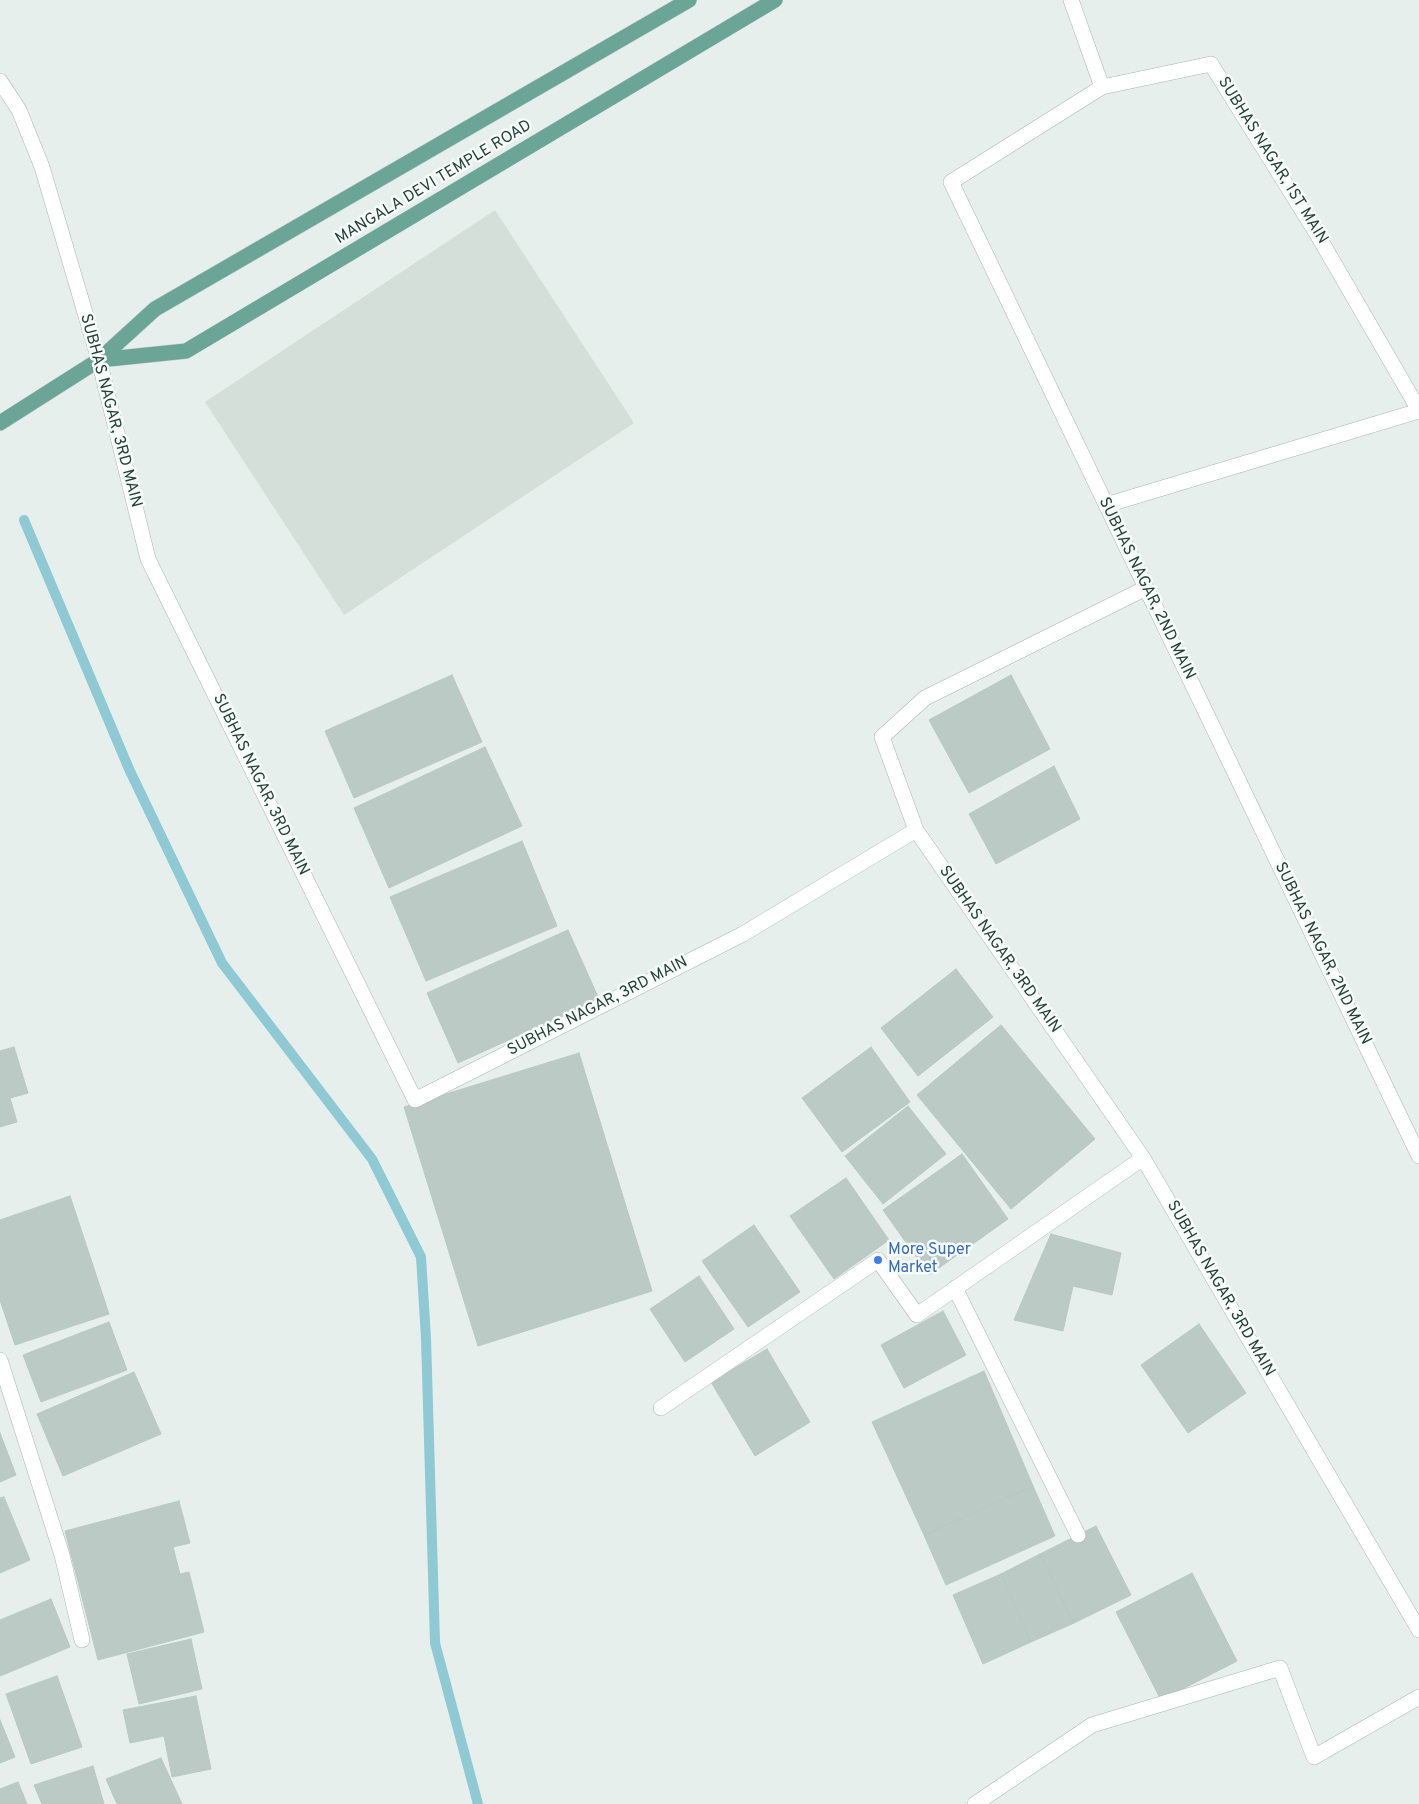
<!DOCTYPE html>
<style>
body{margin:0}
canvas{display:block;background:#e6efeb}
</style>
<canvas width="1419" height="1804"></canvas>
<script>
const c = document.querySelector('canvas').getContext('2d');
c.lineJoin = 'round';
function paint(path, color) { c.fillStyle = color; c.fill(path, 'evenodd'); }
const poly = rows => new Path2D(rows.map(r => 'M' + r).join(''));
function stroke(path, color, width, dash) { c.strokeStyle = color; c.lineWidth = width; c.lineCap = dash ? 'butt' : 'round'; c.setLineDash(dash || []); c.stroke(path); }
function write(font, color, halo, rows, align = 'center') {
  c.font = font + ' Overpass,sans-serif'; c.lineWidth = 5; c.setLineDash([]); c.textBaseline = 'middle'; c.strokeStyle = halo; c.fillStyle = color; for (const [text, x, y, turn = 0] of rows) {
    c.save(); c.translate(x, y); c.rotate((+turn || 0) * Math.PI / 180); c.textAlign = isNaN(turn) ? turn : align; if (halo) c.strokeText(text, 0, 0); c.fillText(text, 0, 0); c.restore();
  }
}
paint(poly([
 [495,210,634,423,344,615,205,402]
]), '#d4dfda');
stroke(poly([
 [24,520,129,769,222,963,372,1159,421,1257,426,1338,435,1643,478,1804]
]), '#8ec9d4', 10);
const building = poly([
 [452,675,482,742,354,798,325,731,452,675],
 [1011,675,1050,749,969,793,929,720,1011,675],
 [485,747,522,826,389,888,354,808,485,747],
 [1054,766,1080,819,996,864,969,814,1054,766],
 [522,841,557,926,426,981,390,897,522,841],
 [568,930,599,999,458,1063,427,993,568,930],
 [956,969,993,1017,918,1076,881,1028,956,969],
 [1001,1025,1095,1139,1011,1209,917,1095,1001,1025],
 [14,1047,28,1093,10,1098,17,1122,0,1127,0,1051,14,1047],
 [871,1047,910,1102,842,1152,802,1098,871,1047],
 [579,1053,652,1291,478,1346,404,1107,579,1053],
 [908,1106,946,1154,883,1204,845,1156,908,1106],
 [962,1154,1008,1219,929,1275,883,1210,962,1154],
 [846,1178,889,1240,834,1279,790,1216,846,1178],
 [70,1196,109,1314,15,1345,0,1300,0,1220,70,1196],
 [754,1225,800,1292,748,1327,702,1261,754,1225],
 [1051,1234,1121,1253,1112,1295,1073,1286,1063,1331,1014,1320,1051,1234],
 [699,1276,734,1329,685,1362,650,1309,699,1276],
 [943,1311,966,1355,904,1388,881,1345,943,1311],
 [109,1322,127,1370,41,1402,23,1355,109,1322],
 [1199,1324,1246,1393,1188,1433,1141,1365,1199,1324],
 [767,1349,810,1422,755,1456,711,1382,767,1349],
 [984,1371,1033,1486,924,1535,872,1422,984,1371],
 [134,1372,161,1434,63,1476,37,1414,134,1372],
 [0,1433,16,1475,0,1482,0,1433],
 [1033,1486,1055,1536,946,1585,924,1535,1033,1486],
 [4,1497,30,1560,0,1573,0,1498,4,1497],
 [179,1501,190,1543,173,1547,180,1574,189,1572,204,1632,98,1660,65,1531,179,1501],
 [1096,1526,1131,1595,1074,1623,1040,1554,1096,1526],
 [1040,1554,1074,1623,1031,1642,1001,1574,1040,1554],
 [1192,1573,1237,1661,1161,1700,1116,1612,1192,1573],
 [1001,1574,1031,1642,983,1664,953,1595,1001,1574],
 [51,1599,70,1647,0,1676,0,1620,51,1599],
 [191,1639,202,1689,139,1704,127,1654,191,1639],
 [57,1676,82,1747,31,1764,6,1694,57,1676],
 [196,1696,211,1769,172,1777,164,1736,130,1743,123,1710,196,1696],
 [0,1720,15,1757,0,1763,0,1720],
 [161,1758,182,1804,117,1804,106,1779,161,1758],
 [93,1766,104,1804,42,1804,34,1785,93,1766],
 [18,1782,27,1804,0,1804,0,1789,18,1782]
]);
paint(building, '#bbcac4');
stroke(building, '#b8c9c2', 1);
const minor = poly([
 [1071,0,1102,87,1211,64,1317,234,1419,410],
 [0,81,19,110,42,167,99,360,148,559,415,1100,743,934,916,830,1143,1158,1419,1630],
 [1102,87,951,182,1419,1156],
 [1106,505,1419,411],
 [916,830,882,737,925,698,1146,588],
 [955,1288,1078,1535],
 [0,1360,62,1555,82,1640],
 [661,1408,878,1260,917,1315,1143,1158],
 [975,1804,1092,1725,1280,1668,1314,1757,1419,1697]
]);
const major = poly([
 [99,360,186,351,775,0],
 [0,423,99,360,155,309,689,0]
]);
stroke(minor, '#a8b8b2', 16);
stroke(major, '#c2cac8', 16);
stroke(minor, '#fff', 15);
stroke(major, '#6aa596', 15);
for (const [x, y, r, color] of [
 [878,1260,5,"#3f7fe0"]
]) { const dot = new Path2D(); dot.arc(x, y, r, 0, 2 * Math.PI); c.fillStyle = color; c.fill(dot); stroke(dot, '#f7fbf9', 2); }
write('16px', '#24423a', '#f7fbf9', [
 ["SUBHAS NAGAR, 1ST MAIN",1272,161,58],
 ["MANGALA DEVI TEMPLE ROAD",434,183,-31],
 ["SUBHAS NAGAR, 3RD MAIN",110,411,75],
 ["SUBHAS NAGAR, 2ND MAIN",1146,589,64],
 ["SUBHAS NAGAR, 3RD MAIN",260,785,64],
 ["SUBHAS NAGAR, 3RD MAIN",999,950,55],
 ["SUBHAS NAGAR, 2ND MAIN",1322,954,64],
 ["SUBHAS NAGAR, 3RD MAIN",598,1007,-27],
 ["SUBHAS NAGAR, 3RD MAIN",1220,1289,60]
]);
write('16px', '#366cbe', '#f7fbf9', [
 ["More Super",888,1251],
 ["Market",888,1269]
], 'left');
</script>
